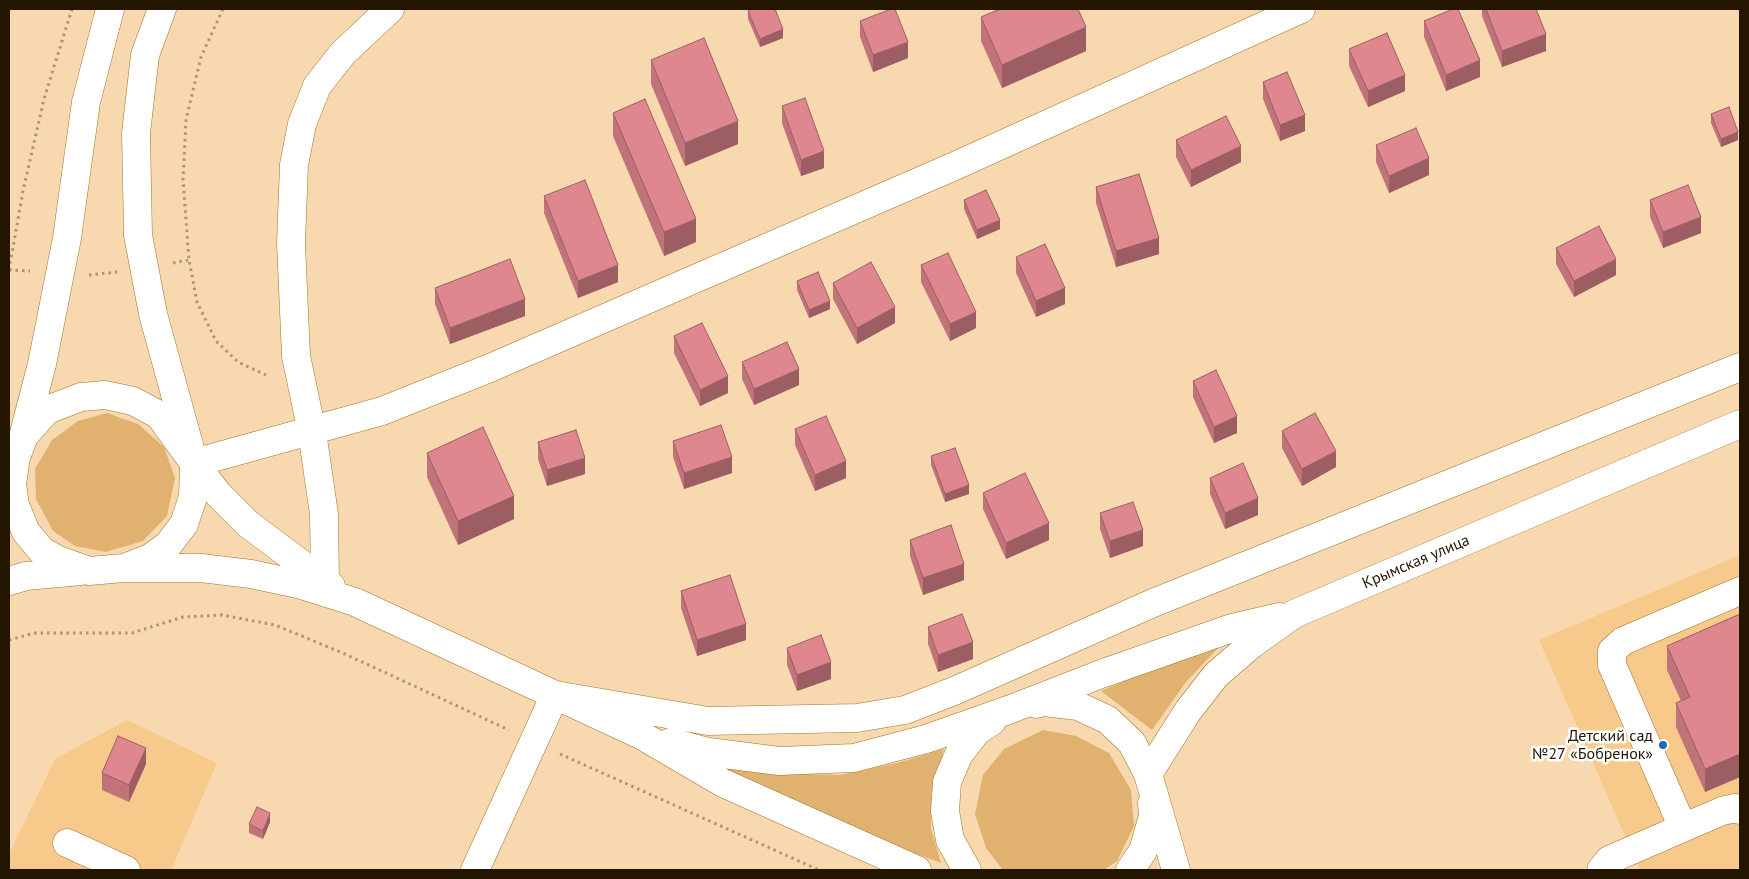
<!DOCTYPE html>
<meta charset="utf-8">
<style>
body{margin:0}
#map{position:relative;width:1749px;height:879px;overflow:hidden;background:#f8d9af;font-family:"PT Sans",sans-serif}
canvas{display:block}
.frame{position:absolute;inset:0;border:10px solid #231500;pointer-events:none}
</style>
<div id="map">
<canvas width="1749" height="879"></canvas>
<div class="frame"></div>
</div>
<script>
const c = document.querySelector('canvas').getContext('2d');
c.lineJoin = 'round';
function paint(path, color) { c.fillStyle = color; c.fill(path, 'evenodd'); }
const poly = rows => new Path2D(rows.map(r => 'M' + r).join(''));
function stroke(path, color, width, dash) { c.strokeStyle = color; c.lineWidth = width; c.lineCap = dash ? 'butt' : 'round'; c.setLineDash(dash || []); c.stroke(path); }
function write(font, color, halo, rows, align = 'center') {
  c.font = font + ' "PT Sans",sans-serif'; c.lineWidth = 5; c.setLineDash([]); c.textBaseline = 'middle'; c.strokeStyle = halo; c.fillStyle = color; for (const [text, x, y, turn = 0] of rows) {
    c.save(); c.translate(x, y); c.rotate((+turn || 0) * Math.PI / 180); c.textAlign = isNaN(turn) ? turn : align; if (halo) c.strokeText(text, 0, 0); c.fillText(text, 0, 0); c.restore();
  }
}
paint(poly([
 [1740,555,1740,870,1640,870,1539,640],
 [127,720,217,763,171,870,9,870,9,854,55,759]
]), '#f7ca8c');
paint(poly([
 [107,413,138,424,164,447,175,478,167,516,143,541,106,552,75,546,53,531,36,499,35,469,52,440,78,421],
 [1220,646,1186,682,1152,730,1101,691,1183,656],
 [1043,730,1076,736,1109,753,1131,790,1134,826,1117,861,1104,870,1003,870,986,848,975,814,983,775,1004,749],
 [944,749,931,795,931,829,941,863,859,832,765,786,714,766,772,773,840,775,897,763]
]), '#e0b16f');
const minor = poly([
 [162,9,145,55,136,133,138,235,153,314,194,463,218,494,248,524,331,586],
 [105,395,133,401,159,415,194,463,193,497,184,524,168,545,150,558,124,568,89,571,58,560,42,551,26,532,15,505,12,484,16,457,24,436,47,410,81,397,105,395],
 [24,433,42,364,67,238,86,102,110,9],
 [194,463,382,411,490,368,957,165,1301,9],
 [124,568,201,568,251,574,298,584,355,602,641,735,723,783,917,870],
 [9,581,26,576,81,571],
 [325,582,324,514,312,432,296,356,291,243,294,165,302,124,317,86,343,53,390,9],
 [1036,704,1044,702,1078,706,1108,720,1132,743,1148,774,1176,870],
 [671,742,708,752,779,761,854,758,926,739,1011,709,1101,674,1232,628,1280,617],
 [1148,774,1188,711,1216,675,1252,644,1294,614,1740,424],
 [1683,828,1612,665,1612,651,1623,641,1740,591],
 [67,843,126,870],
 [475,870,555,695,708,721,857,718,905,710,954,691,1153,603,1740,367],
 [967,870,950,840,945,811,947,782,959,754,977,731,992,721],
 [1130,870,1143,851,1153,816,1152,803],
 [1601,870,1609,860,1722,811,1735,808,1740,810]
]);
stroke(minor, '#a27227', 29);
stroke(poly([
 [223,9,201,57,186,120,183,179,189,260,197,302,216,341,238,362,266,375],
 [173,263,189,260],
 [9,270,23,191,44,99,72,9],
 [9,270,30,271],
 [89,275,117,272],
 [9,640,34,633,132,633,183,617,222,615,275,625,345,654,509,730],
 [560,754,819,870]
]), '#ae9472', 3, [2.5, 4]);
stroke(minor, '#fff', 28);
paint(poly([
 [1482,9,1536,9,1546,51,1502,67,1482,16],
 [748,11,783,38,760,47,748,19],
 [981,17,1086,51,1002,88,981,41],
 [860,21,908,58,873,72,860,37],
 [1424,21,1480,77,1446,91,1424,37],
 [1349,49,1405,91,1368,107,1349,66],
 [651,60,738,144,685,166,651,84],
 [1263,82,1305,131,1280,141,1263,99],
 [782,106,824,168,801,176,782,123],
 [613,113,696,242,664,256,613,136],
 [1711,114,1738,140,1721,147,1711,123],
 [1176,140,1241,162,1191,187,1176,157],
 [1376,145,1429,175,1389,193,1376,162],
 [1096,187,1159,254,1116,267,1096,203],
 [544,196,618,282,578,298,544,213],
 [964,200,1000,229,977,239,964,209],
 [1650,200,1701,233,1663,248,1650,217],
 [1556,248,1616,275,1574,297,1556,264],
 [1016,257,1065,304,1036,317,1016,273],
 [921,265,976,328,950,341,921,282],
 [797,281,830,309,809,318,797,290],
 [833,283,895,323,857,344,833,299],
 [435,288,525,316,450,344,435,304],
 [674,336,728,393,700,406,674,353],
 [742,362,799,385,754,405,742,379],
 [1193,381,1237,433,1214,443,1193,397],
 [795,429,846,478,815,491,795,445],
 [1282,431,1336,467,1302,486,1282,448],
 [673,441,732,473,684,489,673,457],
 [538,442,585,474,547,486,538,459],
 [427,453,514,519,458,545,427,477],
 [931,456,969,494,945,502,931,465],
 [1210,478,1258,515,1225,529,1210,494],
 [983,493,1049,540,1006,559,983,509],
 [1100,513,1143,546,1110,558,1100,529],
 [910,540,964,580,923,595,910,556],
 [681,591,746,640,697,656,681,608],
 [1740,614,1740,777,1705,792,1676,727,1676,703,1681,701,1667,670,1667,646],
 [928,627,973,659,938,672,928,644],
 [787,648,831,679,797,691,787,665],
 [146,764,129,802,102,790,102,773],
 [270,822,263,839,249,833,249,824]
]), '#c0747a');
paint(poly([
 [1086,27,1086,51,1002,88,1002,65],
 [783,29,783,38,760,47,760,39],
 [1546,34,1546,51,1502,67,1502,51],
 [908,42,908,58,873,72,873,55],
 [1480,60,1480,77,1446,91,1446,75],
 [1405,75,1405,91,1368,107,1368,91],
 [1305,115,1305,131,1280,141,1280,125],
 [738,121,738,144,685,166,685,143],
 [1738,132,1738,140,1721,147,1721,139],
 [1241,146,1241,162,1191,187,1191,170],
 [824,151,824,168,801,176,801,160],
 [1429,158,1429,175,1389,193,1389,176],
 [1701,217,1701,233,1663,248,1663,232],
 [696,219,696,242,664,256,664,232],
 [1000,220,1000,229,977,239,977,230],
 [1159,238,1159,254,1116,267,1116,251],
 [1616,259,1616,275,1574,297,1574,281],
 [618,265,618,282,578,298,578,281],
 [1065,288,1065,304,1036,317,1036,301],
 [525,299,525,316,450,344,450,328],
 [830,301,830,309,809,318,809,310],
 [895,307,895,323,857,344,857,328],
 [976,312,976,328,950,341,950,324],
 [799,369,799,385,754,405,754,389],
 [728,376,728,393,700,406,700,390],
 [1237,416,1237,433,1214,443,1214,427],
 [1336,451,1336,467,1302,486,1302,469],
 [732,457,732,473,684,489,684,473],
 [585,458,585,474,547,486,547,470],
 [846,461,846,478,815,491,815,475],
 [969,485,969,494,945,502,945,494],
 [514,496,514,519,458,545,458,521],
 [1258,498,1258,515,1225,529,1225,513],
 [1049,523,1049,540,1006,559,1006,543],
 [1143,530,1143,546,1110,558,1110,541],
 [964,564,964,580,923,595,923,578],
 [746,624,746,640,697,656,697,640],
 [973,642,973,659,938,672,938,655],
 [831,662,831,679,797,691,797,675],
 [146,748,146,764,129,802,129,785],
 [1740,754,1740,777,1705,792,1705,769],
 [270,813,270,822,263,839,263,831]
]), '#9c5e63');
const building = poly([
 [752,9,775,9,783,29,760,39,748,11,752,9],
 [891,9,895,9,908,42,873,55,860,21,891,9],
 [1000,9,1078,9,1086,27,1002,65,981,17,1000,9],
 [1453,9,1458,9,1480,60,1446,75,1424,21,1453,9],
 [1486,9,1536,9,1546,34,1502,51,1486,9],
 [1387,33,1405,75,1368,91,1349,49,1387,33],
 [704,38,738,121,685,143,651,60,704,38],
 [1287,72,1305,115,1280,125,1263,82,1287,72],
 [805,98,824,151,801,160,782,106,805,98],
 [645,99,696,219,664,232,613,113,645,99],
 [1729,107,1738,132,1721,139,1711,114,1729,107],
 [1226,116,1241,146,1191,170,1176,140,1226,116],
 [1416,128,1429,158,1389,176,1376,145,1416,128],
 [1139,174,1159,238,1116,251,1096,187,1139,174],
 [585,180,618,265,578,281,544,196,585,180],
 [1688,185,1701,217,1663,232,1650,200,1688,185],
 [986,190,1000,220,977,230,964,200,986,190],
 [1599,226,1616,259,1574,281,1556,248,1599,226],
 [1045,244,1065,288,1036,301,1016,257,1045,244],
 [948,253,976,312,950,324,921,265,948,253],
 [510,259,525,299,450,328,435,288,510,259],
 [871,262,895,307,857,328,833,283,871,262],
 [818,272,830,301,809,310,797,281,818,272],
 [702,323,728,376,700,390,674,336,702,323],
 [787,342,799,369,754,389,742,362,787,342],
 [1216,370,1237,416,1214,427,1193,381,1216,370],
 [1315,413,1336,451,1302,469,1282,431,1315,413],
 [826,416,846,461,815,475,795,429,826,416],
 [721,425,732,457,684,473,673,441,721,425],
 [483,427,514,496,458,521,427,453,483,427],
 [576,430,585,458,547,470,538,442,576,430],
 [955,448,969,485,945,494,931,456,955,448],
 [1243,463,1258,498,1225,513,1210,478,1243,463],
 [1025,473,1049,523,1006,543,983,493,1025,473],
 [1133,502,1143,530,1110,541,1100,513,1133,502],
 [951,525,964,564,923,578,910,540,951,525],
 [730,575,746,624,697,640,681,591,730,575],
 [962,614,973,642,938,655,928,627,962,614],
 [1740,614,1740,754,1705,769,1676,703,1690,697,1667,646,1740,614],
 [821,635,831,662,797,675,787,648,821,635],
 [118,736,146,748,129,785,102,773,118,736],
 [257,807,270,813,263,831,249,824,257,807]
]);
paint(building, '#df878e');
stroke(building, '#9c5e63', 1);
for (const [x, y, r, color] of [
 [1663,745,5,"#2368b9"]
]) { const dot = new Path2D(); dot.arc(x, y, r, 0, 2 * Math.PI); c.fillStyle = color; c.fill(dot); stroke(dot, '#fff', 2); }
write('16px', '#231500', '#fff', [
 ["Крымская улица",1416,562,-23]
]);
write('16px', '#231500', '#fff', [
 ["Детский сад",1653,736],
 ["№27 «Бобренок»",1653,754]
], 'right');
</script>
